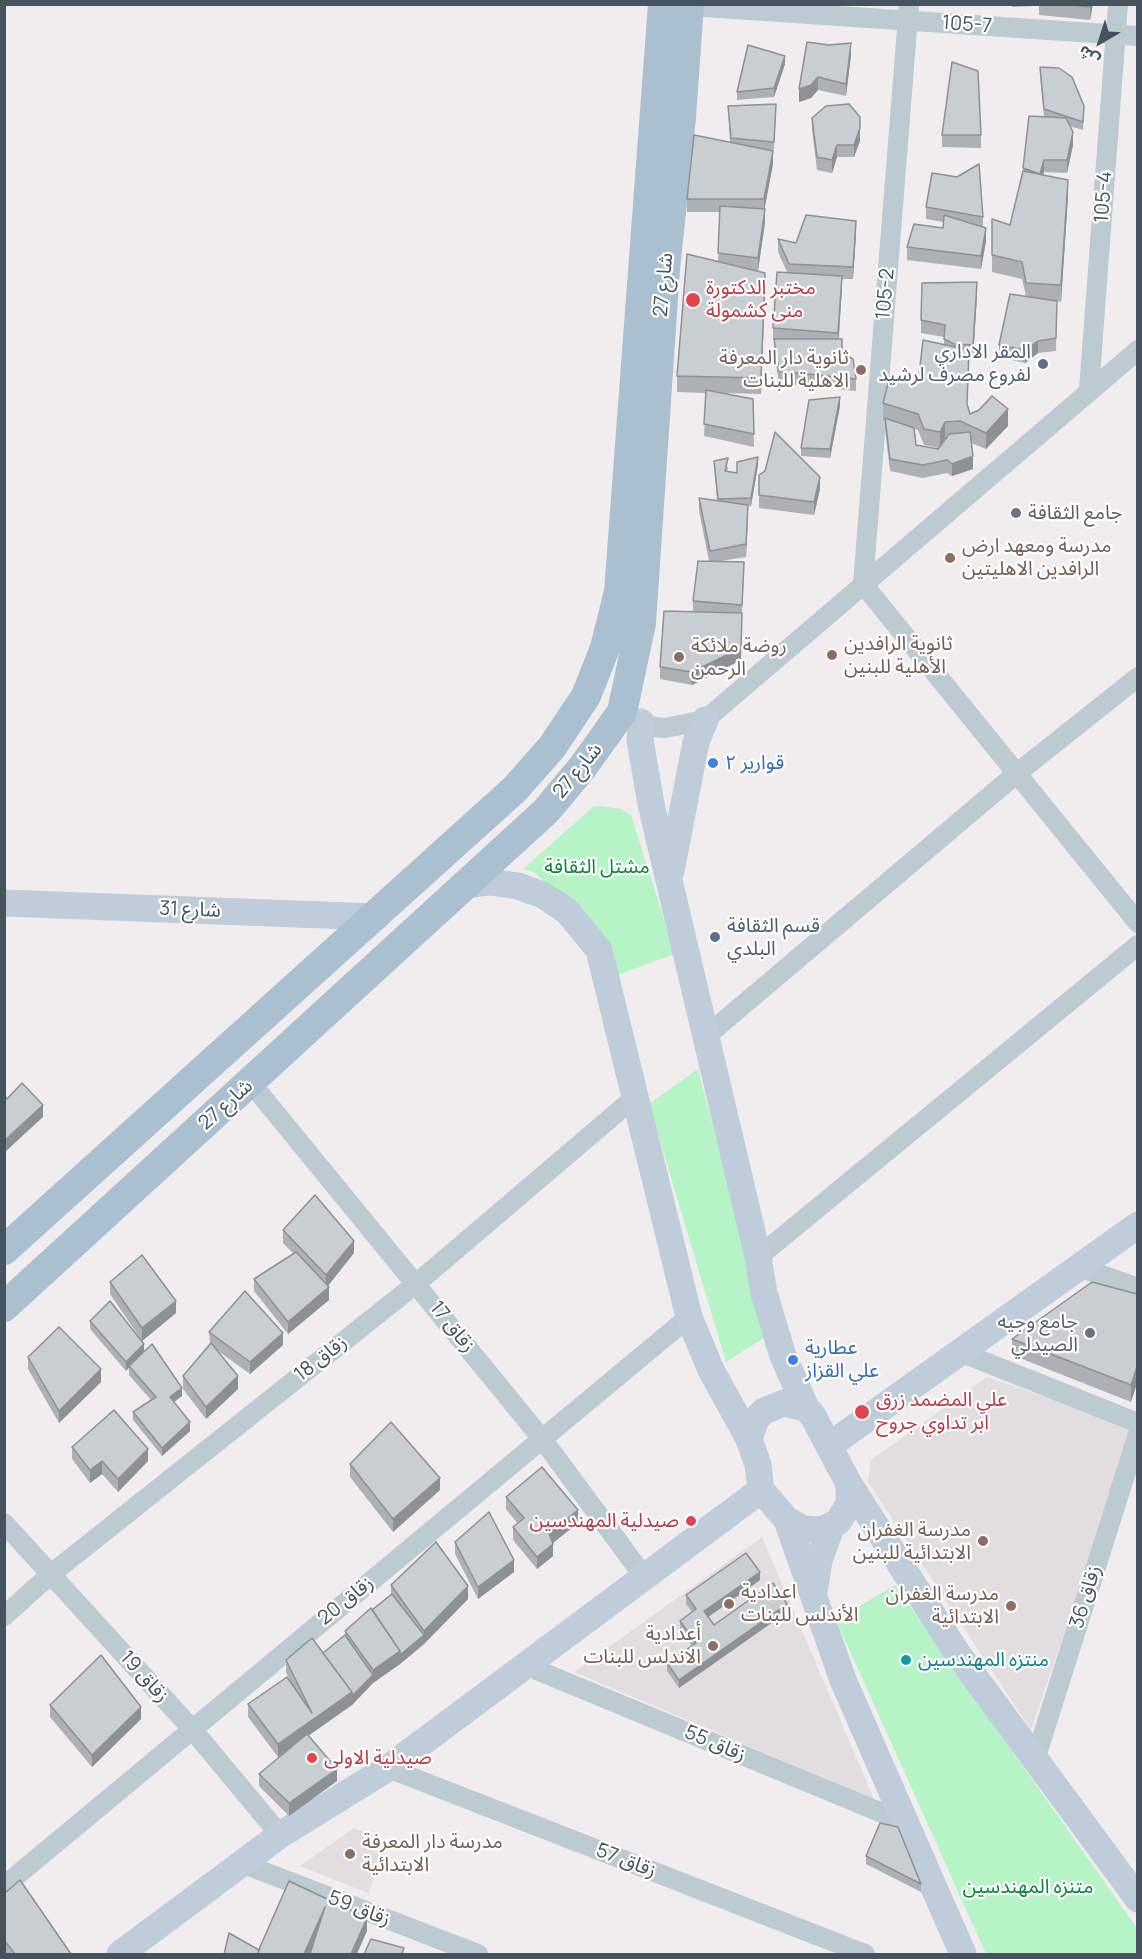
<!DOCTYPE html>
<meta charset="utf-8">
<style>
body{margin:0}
#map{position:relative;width:1142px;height:1959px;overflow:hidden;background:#f1edee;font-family:Manrope,"Noto Sans Arabic",sans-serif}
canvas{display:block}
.frame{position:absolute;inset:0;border:6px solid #44535d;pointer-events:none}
.north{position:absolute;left:1070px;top:12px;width:60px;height:60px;-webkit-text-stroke:4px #fff;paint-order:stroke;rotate:219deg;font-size:16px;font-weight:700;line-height:24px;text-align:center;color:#44535d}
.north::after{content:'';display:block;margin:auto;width:21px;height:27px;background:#44535d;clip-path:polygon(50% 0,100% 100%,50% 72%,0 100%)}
</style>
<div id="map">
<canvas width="1142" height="1959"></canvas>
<div class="frame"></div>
<div class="north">ش</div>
</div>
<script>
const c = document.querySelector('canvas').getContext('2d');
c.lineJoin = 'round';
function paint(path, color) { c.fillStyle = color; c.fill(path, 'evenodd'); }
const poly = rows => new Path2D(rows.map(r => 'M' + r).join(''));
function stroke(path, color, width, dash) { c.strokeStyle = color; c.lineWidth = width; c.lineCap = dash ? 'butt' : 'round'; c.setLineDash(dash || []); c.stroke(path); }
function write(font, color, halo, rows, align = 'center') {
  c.font = font + ' Manrope,"Noto Sans Arabic",sans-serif'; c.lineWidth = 4.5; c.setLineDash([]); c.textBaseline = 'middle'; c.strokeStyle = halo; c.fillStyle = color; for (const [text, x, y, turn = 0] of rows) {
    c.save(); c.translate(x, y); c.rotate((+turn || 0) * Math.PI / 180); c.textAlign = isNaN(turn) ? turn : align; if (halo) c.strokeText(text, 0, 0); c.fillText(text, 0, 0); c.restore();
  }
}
paint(poly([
 [987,1377,1135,1428,1031,1730,868,1482,871,1460],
 [762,1537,874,1799,574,1672],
 [354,1828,389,1842,368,1893,300,1866]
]), '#e2dee0');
paint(poly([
 [602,806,621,809,631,815,675,954,617,975,605,939,535,873,523,869,593,807],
 [698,1069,767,1336,726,1362,649,1104],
 [895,1585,1137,1928,1137,1954,986,1954,836,1620]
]), '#b6f4c8');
stroke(poly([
 [909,4,863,584,1138,923],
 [689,6,1138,36],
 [1089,389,1118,4],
 [629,717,654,727,665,728,705,720,1138,350],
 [705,1037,1016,774,1138,677],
 [251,1083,543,1440,645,1578],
 [758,1257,1138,945],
 [1079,1267,1138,1288],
 [960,1352,1138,1423],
 [4,1523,192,1729,280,1835],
 [4,1616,51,1574,417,1283,634,1098],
 [527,1666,904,1822],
 [1035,1760,1138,1434],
 [388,1768,865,1954],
 [241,1863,478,1954],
 [4,1886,689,1317]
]), '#bccad2', 20);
stroke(poly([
 [641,722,640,740,651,804,758,1257,764,1293,783,1356,806,1408],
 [671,871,696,742,705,720],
 [463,885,490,882,518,886,543,895,567,911,599,950,689,1317,711,1370,749,1439,758,1465,761,1490,787,1520,803,1529,822,1530,838,1522,849,1504,849,1484,813,1416,806,1408,784,1403,764,1411,756,1419,749,1439],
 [4,903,376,917],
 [830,1445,1138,1225],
 [849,1484,957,1653,1138,1899],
 [787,1520,843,1680,963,1954],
 [814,1592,819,1561,831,1527],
 [120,1954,280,1835,388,1768,761,1490]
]), '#becdd9', 27);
stroke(poly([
 [4,1250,515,789,552,747,586,696,605,648,619,592,663,4],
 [4,1307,546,811,582,768,622,712,641,623,665,269,681,117,689,4]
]), '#aac0d0', 30);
paint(poly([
 [1012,4,1035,4,1034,6,1012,7],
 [1039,4,1093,4,1090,20,1039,15],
 [851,55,846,96,818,90,811,98,799,102,799,89],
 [785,64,774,97,737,100,737,92],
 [1040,67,1084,114,1083,130,1069,126,1073,145,1067,173,1044,172,1043,175,1068,197,1061,302,1057,301,1056,351,1038,353,1025,363,999,357,999,345,1026,296,1022,279,992,272,992,219,1010,225,1023,175,1023,168,1044,117,1040,75],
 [728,106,776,112,774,150,762,149,773,164,764,209,765,222,758,271,765,289,761,394,725,393,753,399,754,447,704,436,706,393,677,392,677,376,718,262,720,212,687,212,687,199,730,143],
 [812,118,860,141,854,157,837,157,832,173,817,170,812,130],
 [942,135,981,135,981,148,942,147],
 [926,207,983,217,983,227,986,241,981,269,907,260,907,247,943,228,943,222,926,219],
 [856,234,853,279,842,279,839,339,842,353,856,379,856,391,779,383,774,351,774,340,773,340,773,328,787,272,778,252,778,239,796,243],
 [977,295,973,358,969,357,967,406,970,414,1008,426,986,449,971,443,973,469,952,476,947,473,923,478,890,471,885,430,885,420,883,420,883,403,912,384,944,345,944,337,921,333,921,320],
 [914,429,918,430,924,445,939,448,938,449,916,445],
 [840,406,830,458,801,456,801,448],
 [714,461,728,467,727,472,737,473,758,465,751,506,748,506,746,557,721,561,744,575,742,613,741,660,692,685,660,679,660,667,693,612,693,601,709,561,699,511,699,498,717,501],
 [759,475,820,489,814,515,759,508],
 [283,1230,354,1253,328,1286,329,1300,288,1334,254,1291,254,1279,294,1254,283,1243],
 [110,1282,176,1313,142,1341,110,1294],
 [1137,1294,1131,1402,1012,1355,1012,1339],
 [90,1321,144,1352,182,1396,174,1402,190,1431,162,1456,133,1420,133,1412,151,1400,129,1375,129,1367,126,1371,90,1329],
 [209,1332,283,1345,250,1374,214,1348,238,1389,206,1419,183,1389,183,1376,210,1345],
 [28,1357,101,1382,59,1423,28,1369],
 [72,1447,148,1461,118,1492,102,1474,90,1483,72,1459],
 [350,1464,440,1490,393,1532,350,1477],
 [506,1497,578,1523,553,1543,553,1556,537,1569,513,1540,513,1527,518,1524,506,1509],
 [455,1542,514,1572,478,1599,455,1554],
 [760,1580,708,1617,714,1625,787,1612,679,1688,667,1671,667,1663,692,1646,680,1629,680,1621,692,1612,686,1604,686,1595],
 [391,1585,468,1599,424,1644,400,1664,373,1683,352,1705,308,1736,337,1781,289,1816,259,1786,259,1774,291,1748,278,1757,248,1717,248,1704,290,1681,286,1672,286,1660,323,1653,345,1635,345,1631,391,1594],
 [50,1705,141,1719,92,1767,50,1717],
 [866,1856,921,1884,921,1892,866,1864],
 [4,1894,71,1954,6,1954,4,1952]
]), '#adb1b5');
paint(poly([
 [1090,4,1093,4,1090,20],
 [851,43,851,55,846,96,846,84],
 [785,56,785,64,774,97,774,88],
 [818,77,818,90,811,98,799,102,799,89],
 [860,128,860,141,854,157,854,145],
 [1073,132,1073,145,1067,173,1067,160],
 [837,145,837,157,832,173,832,160],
 [773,151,773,164,764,212,764,199],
 [1044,160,1044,172,1040,186,1040,174],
 [1068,180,1068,197,1061,302,1061,285],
 [765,209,765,222,758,271,758,258],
 [856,221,856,234,853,279,853,267],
 [986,228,986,241,981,269,981,256],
 [765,273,765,289,761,394,761,378],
 [842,276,842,288,838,346,838,333],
 [977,282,977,295,973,358,973,345],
 [1038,341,1038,353,1025,363,1025,350],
 [840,397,840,406,830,458,830,449],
 [1008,409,1008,426,986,449,986,433],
 [945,422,945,439,940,448,940,432],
 [973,456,973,469,952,476,952,464],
 [758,457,758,465,751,506,751,498],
 [820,477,820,489,814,515,814,502],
 [748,505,748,517,746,557,746,544],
 [742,613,741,660,692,685,692,672],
 [43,1105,43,1117,4,1153,4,1141],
 [354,1241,354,1253,326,1288,326,1275],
 [329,1287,329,1300,288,1334,288,1322],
 [176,1301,176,1313,142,1341,142,1328],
 [283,1333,283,1345,250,1374,250,1362],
 [144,1344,144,1352,126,1371,126,1362],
 [1137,1367,1137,1384,1131,1402,1131,1385],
 [101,1369,101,1382,59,1423,59,1411],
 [238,1376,238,1389,206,1419,206,1407],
 [182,1388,182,1396,170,1405,170,1397],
 [190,1422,190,1431,162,1456,162,1448],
 [148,1449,148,1461,118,1492,118,1479],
 [102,1461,102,1474,90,1483,90,1470],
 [440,1478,440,1490,393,1532,393,1519],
 [578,1510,578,1523,549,1546,549,1533],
 [553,1544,553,1556,537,1569,537,1557],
 [514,1560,514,1572,478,1599,478,1587],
 [760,1572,760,1580,704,1620,704,1611],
 [468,1586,468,1599,424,1644,400,1664,400,1655,424,1635,424,1631],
 [787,1604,787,1612,679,1688,679,1680],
 [400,1651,400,1664,373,1683,352,1705,278,1757,278,1744,373,1675,373,1670],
 [141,1707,141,1719,92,1767,92,1755],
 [337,1769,337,1781,289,1816,289,1803],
 [325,1907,310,1954,304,1954],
 [367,1918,367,1931,357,1954,351,1954]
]), '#8d9094');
const building = poly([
 [1061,4,1090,4,1090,7,1061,4],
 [807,42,829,45,851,43,846,84,818,77,811,85,799,89,807,42],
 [748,45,785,56,774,88,737,92,748,45],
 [952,62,978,71,981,135,942,135,952,62],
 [1040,67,1059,68,1072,77,1084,106,1083,122,1044,109,1040,67],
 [776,104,774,142,731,138,728,106,776,104],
 [849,104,860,117,860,128,854,145,837,145,832,160,817,157,812,118,826,106,849,104],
 [1029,116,1066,118,1073,132,1067,160,1044,160,1040,174,1023,168,1029,116],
 [694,135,773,151,764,199,687,199,694,135],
 [979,164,983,217,926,207,932,173,957,177,979,164],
 [1023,171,1068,180,1061,285,1026,283,1022,262,992,255,992,219,1010,225,1023,171],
 [720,206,765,209,758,258,718,253,720,206],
 [806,215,856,221,853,267,789,264,778,239,796,243,806,215],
 [944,215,986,228,981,256,907,247,914,224,943,228,944,215],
 [687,254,765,273,761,378,677,376,687,254],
 [777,272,842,276,838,333,773,328,777,272],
 [977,282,973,345,954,344,944,339,945,325,921,320,922,283,977,282],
 [1010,294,1057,301,1056,338,1038,341,1025,350,999,345,1010,294],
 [774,339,842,339,842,353,853,359,856,379,779,371,774,339],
 [923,340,969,350,967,404,970,414,979,410,992,396,1008,409,986,433,960,421,945,422,940,432,924,429,918,414,883,403,890,376,912,384,919,375,923,340],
 [706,390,753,399,754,434,704,424,706,390],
 [840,397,830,449,801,448,809,400,840,397],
 [885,418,914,428,916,445,938,449,949,434,970,432,973,456,952,464,947,460,923,465,890,459,885,418],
 [775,432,820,477,814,502,759,495,759,475,765,471,775,432],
 [758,457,751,498,718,499,714,461,728,458,725,471,737,473,737,462,758,457],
 [699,498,748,505,746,544,710,551,699,498],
 [698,561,744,562,742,605,693,601,698,561],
 [664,611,742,613,741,648,692,672,660,667,664,611],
 [22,1083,43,1105,4,1141,4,1094,7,1099,22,1083],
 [315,1195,354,1241,326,1275,283,1230,315,1195],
 [296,1252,329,1287,288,1322,254,1279,296,1252],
 [142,1255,176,1301,142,1328,110,1282,142,1255],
 [1092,1282,1137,1294,1137,1367,1131,1385,1012,1339,1092,1282],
 [245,1291,283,1333,250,1362,209,1332,245,1291],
 [110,1301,144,1344,126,1362,90,1321,110,1301],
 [59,1327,101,1369,59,1411,28,1357,59,1327],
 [211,1343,238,1376,206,1407,183,1376,211,1343],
 [152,1344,182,1388,170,1397,190,1422,162,1448,133,1412,156,1397,129,1366,152,1344],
 [114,1410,148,1449,118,1479,102,1461,90,1470,72,1447,114,1410],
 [391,1422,440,1478,393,1519,350,1464,391,1422],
 [542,1467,578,1510,549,1533,553,1544,537,1557,513,1527,524,1518,506,1497,542,1467],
 [489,1512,514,1560,478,1587,455,1542,489,1512],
 [436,1542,468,1586,424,1631,391,1585,436,1542],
 [746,1553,760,1572,704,1611,714,1625,773,1583,787,1604,679,1680,667,1663,696,1643,680,1621,696,1609,686,1595,746,1553],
 [392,1594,424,1635,400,1655,400,1651,372,1610,392,1594],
 [371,1608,400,1651,373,1670,345,1631,371,1608],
 [345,1635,373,1675,352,1696,352,1692,323,1653,345,1635],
 [312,1638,352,1692,278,1744,248,1704,287,1677,312,1713,286,1660,312,1638],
 [101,1655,141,1707,92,1755,50,1705,101,1655],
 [307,1734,337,1769,289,1803,259,1774,307,1734],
 [880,1823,898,1827,921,1884,866,1856,880,1823],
 [20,1880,71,1954,15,1954,4,1940,4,1894,20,1880],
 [289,1881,367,1918,351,1954,310,1954,325,1907,304,1954,258,1954,260,1947,289,1881],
 [229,1933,259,1950,258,1954,224,1954,229,1933],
 [371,1939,404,1948,402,1954,364,1954,371,1939]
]);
paint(building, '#c9ced3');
stroke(building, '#8d9094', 1.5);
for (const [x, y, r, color] of [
 [693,300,8,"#e0444e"],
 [1043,364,6,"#5c6f8a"],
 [861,370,6,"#8d6e63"],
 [1016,513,6,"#6b7280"],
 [950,558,6,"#8d6e63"],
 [832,655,6,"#8d6e63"],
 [679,657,6,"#8d6e63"],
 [713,763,6,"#3f7fe0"],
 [715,937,6,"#5c6f8a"],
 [1090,1333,6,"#6b7280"],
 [793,1360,6,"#3f7fe0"],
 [862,1412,8,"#e0444e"],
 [691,1521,6,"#e0444e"],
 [983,1541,6,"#8d6e63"],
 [729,1604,6,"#8d6e63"],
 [1011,1606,6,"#8d6e63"],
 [713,1646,6,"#8d6e63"],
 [906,1660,6,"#0f9aa8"],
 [312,1758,6,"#e0444e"],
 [350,1854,6,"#8d6e63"]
]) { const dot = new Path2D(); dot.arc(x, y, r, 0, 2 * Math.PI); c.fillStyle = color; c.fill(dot); stroke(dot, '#fff', 2); }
write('20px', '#44535d', '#fff', [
 ["105-7",967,25,4],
 ["105-4",1104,197,-86],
 ["شارع 27",664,285,-85],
 ["105-2",886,294,-85],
 ["شارع 27",578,771,-51],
 ["شارع 31",190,910,2],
 ["شارع 27",226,1105,-42],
 ["زقاق 17",452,1327,51],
 ["زقاق 18",321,1359,-38],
 ["زقاق 36",1086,1597,-73],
 ["زقاق 20",346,1601,-39],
 ["زقاق 19",144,1677,48],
 ["زقاق 55",715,1744,23],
 ["زقاق 57",626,1861,21],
 ["زقاق 59",359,1909,21]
]);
write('20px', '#be3a42', '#fff', [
 ["مختبر الدكتورة",706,288],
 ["منى كشمولة",706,311],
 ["علي المضمد زرق",876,1400],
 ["ابر تداوي جروح",876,1423],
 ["صيدلية المهندسين",679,1521,"right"],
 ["صيدلية الاولى",324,1758]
], 'left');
write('20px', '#4e5e75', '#fff', [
 ["المقر الاداري",1031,352],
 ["لفروع مصرف لرشيد",1031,375],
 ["قسم الثقافة",727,926,"left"],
 ["البلدي",727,949,"left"]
], 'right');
write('20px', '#785e54', '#fff', [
 ["ثانوية دار المعرفة",849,358,"right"],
 ["الاهلية للبنات",849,381,"right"],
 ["مدرسة ومعهد ارض",962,546],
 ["الرافدين الاهليتين",962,569],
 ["ثانوية الرافدين",844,644],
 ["الأهلية للبنين",844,667],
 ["روضة ملائكة",691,646],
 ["الرحمن",691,669],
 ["مدرسة الغفران",971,1530,"right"],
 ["الابتدائية للبنين",971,1553,"right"],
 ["اعدادية",741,1592],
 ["الأندلس للبنات",741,1615],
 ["مدرسة الغفران",999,1594,"right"],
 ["الابتدائية",999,1617,"right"],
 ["أعدادية",701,1634,"right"],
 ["الاندلس للبنات",701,1657,"right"],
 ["مدرسة دار المعرفة",362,1842],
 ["الابتدائية",362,1865]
], 'left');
write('20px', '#5b616d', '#fff', [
 ["جامع الثقافة",1028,513],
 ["جامع وجيه",1078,1322,"right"],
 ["الصيدلي",1078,1345,"right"]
], 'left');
write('20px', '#366cbe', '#fff', [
 ["قوارير ٢",725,763],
 ["عطارية",805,1348],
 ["علي القزاز",805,1371]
], 'left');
write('20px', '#0c873f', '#fff', [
 ["مشتل الثقافة",597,867],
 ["متنزه المهندسين",1028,1887]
]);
write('20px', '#0d838f', '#fff', [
 ["منتزه المهندسين",918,1660]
], 'left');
</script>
